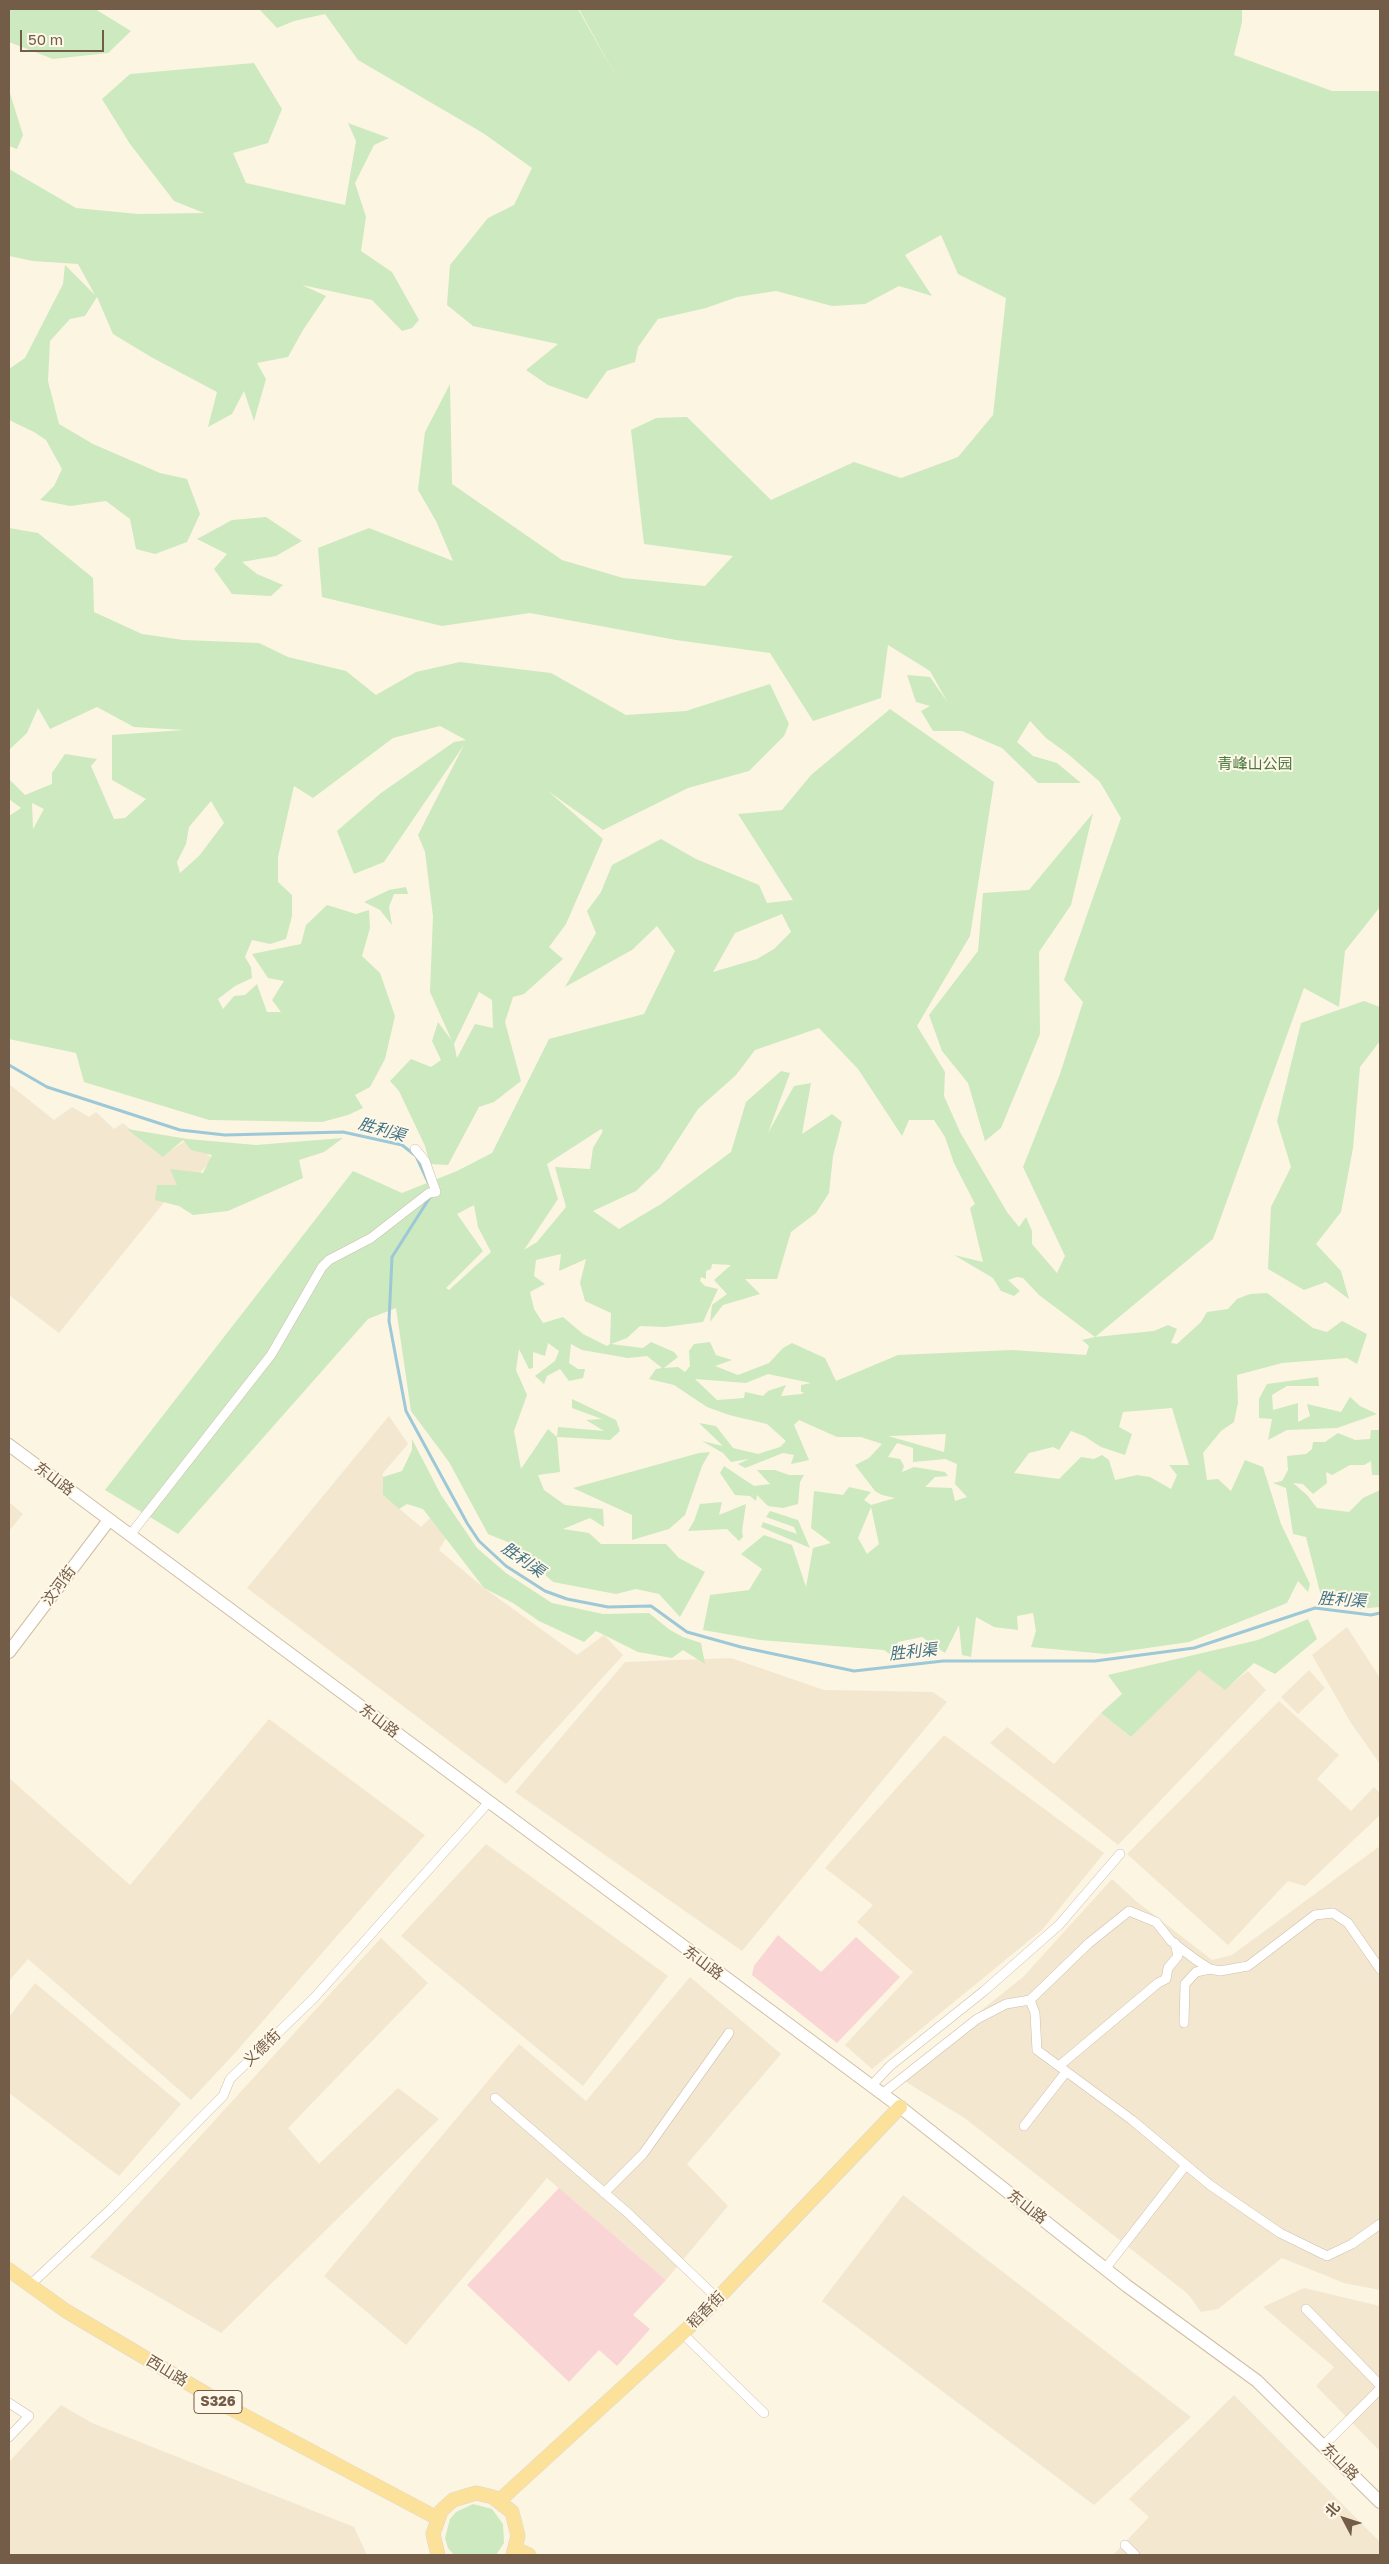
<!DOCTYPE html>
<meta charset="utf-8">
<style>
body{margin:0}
#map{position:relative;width:1389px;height:2564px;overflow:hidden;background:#fcf5e2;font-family:"Golos Text","Noto Sans SC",sans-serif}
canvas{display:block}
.frame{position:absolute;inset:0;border:10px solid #735c48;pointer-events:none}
.north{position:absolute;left:1319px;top:2494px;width:50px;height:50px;-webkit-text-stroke:4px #fff8e8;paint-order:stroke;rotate:310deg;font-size:14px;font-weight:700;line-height:20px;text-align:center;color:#735c48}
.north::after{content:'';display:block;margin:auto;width:18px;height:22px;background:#735c48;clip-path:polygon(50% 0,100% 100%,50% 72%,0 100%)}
.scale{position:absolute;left:20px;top:30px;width:84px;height:22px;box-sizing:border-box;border:2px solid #735c48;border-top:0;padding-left:6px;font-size:15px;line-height:18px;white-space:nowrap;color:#735c48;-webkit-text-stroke:4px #fff8e8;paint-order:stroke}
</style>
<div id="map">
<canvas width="1389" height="2564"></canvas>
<div class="frame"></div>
<div class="north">北</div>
<div class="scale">50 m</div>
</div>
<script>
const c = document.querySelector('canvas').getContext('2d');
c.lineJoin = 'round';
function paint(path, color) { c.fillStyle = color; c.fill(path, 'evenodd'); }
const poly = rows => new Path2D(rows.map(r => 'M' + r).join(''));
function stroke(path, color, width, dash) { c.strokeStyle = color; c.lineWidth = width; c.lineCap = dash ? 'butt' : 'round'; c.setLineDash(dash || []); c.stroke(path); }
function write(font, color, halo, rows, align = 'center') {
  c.font = font + ' "Golos Text","Noto Sans SC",sans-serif'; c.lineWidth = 4; c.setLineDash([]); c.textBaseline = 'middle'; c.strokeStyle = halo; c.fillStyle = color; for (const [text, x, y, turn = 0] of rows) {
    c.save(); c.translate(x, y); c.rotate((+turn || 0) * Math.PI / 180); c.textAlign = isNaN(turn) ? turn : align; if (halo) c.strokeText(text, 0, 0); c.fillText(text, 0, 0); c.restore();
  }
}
paint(poly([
 [9,1084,54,1120,72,1107,89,1117,96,1112,114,1129,123,1123,163,1156,188,1139,213,1159,189,1184,182,1180,59,1333,9,1295],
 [389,1416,408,1444,383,1473,383,1495,421,1527,430,1518,446,1538,439,1550,484,1588,577,1655,604,1635,623,1655,506,1784,247,1588],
 [9,1502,23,1514,9,1531],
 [1347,1627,1380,1678,1380,1764,1351,1723,1312,1655],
 [731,1658,824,1690,933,1692,947,1702,742,1951,515,1792,625,1662],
 [1199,1669,1225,1689,1248,1671,1266,1690,1118,1845,990,1743,1007,1727,1054,1764,1101,1713,1131,1737],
 [1309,1670,1325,1688,1298,1714,1281,1697],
 [1279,1701,1339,1755,1317,1779,1351,1811,1374,1787,1380,1793,1380,1815,1305,1886,1288,1881,1228,1945,1127,1854],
 [269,1719,425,1835,235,2053,191,2100,28,1959,9,1981,9,1778,130,1885],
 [944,1735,1104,1853,1042,1930,872,2069,845,2045,913,1972,857,1922,873,1905,825,1868],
 [486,1844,668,1976,583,2086,401,1936],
 [1380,1846,1380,2290,1344,2283,1282,2258,1218,2309,1201,2312,1188,2294,966,2119,898,2077,1023,1977,1112,1879,1136,1901,1212,1960,1232,1955],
 [381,1938,428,1983,288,2128,319,2164,398,2088,439,2119,221,2333,90,2257],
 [690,1977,781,2054,687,2164,728,2206,666,2280,547,2178,406,2345,324,2276,519,2044,586,2101],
 [35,1983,181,2104,119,2176,9,2093,9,2017],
 [903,2195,1191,2417,1094,2505,822,2301],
 [1304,2288,1380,2306,1380,2451,1316,2386,1334,2367,1263,2307],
 [1234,2395,1380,2542,1380,2555,1113,2555,1149,2517,1129,2499],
 [61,2405,92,2423,354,2527,367,2555,9,2555,9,2462]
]), '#f3e7d0');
paint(poly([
 [778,1935,821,1972,856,1937,900,1977,837,2043,752,1975,754,1966],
 [559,2188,666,2280,633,2315,650,2329,617,2366,599,2350,569,2382,467,2285]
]), '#fad5d5');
paint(poly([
 [9,9,95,9,131,31,108,53,53,59,9,42],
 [259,9,578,9,618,80,579,9,1242,9,1242,22,1234,55,1332,91,1380,91,1380,907,1345,951,1339,1007,1304,988,1213,1239,1095,1337,1154,1331,1168,1325,1177,1329,1171,1343,1177,1344,1201,1322,1207,1312,1228,1309,1237,1299,1250,1294,1267,1293,1313,1328,1327,1332,1342,1321,1367,1334,1357,1364,1347,1358,1282,1363,1237,1375,1238,1403,1234,1422,1221,1431,1203,1453,1207,1480,1218,1479,1231,1491,1245,1460,1263,1467,1281,1524,1310,1584,1308,1592,1298,1581,1287,1603,1189,1642,1106,1654,1031,1647,1036,1631,1033,1613,1017,1616,1018,1630,994,1627,976,1617,971,1657,962,1655,959,1625,945,1653,922,1637,898,1642,894,1657,884,1650,760,1640,703,1630,710,1595,749,1590,762,1569,741,1554,764,1535,792,1545,806,1587,813,1548,831,1543,811,1528,814,1491,843,1495,849,1487,871,1492,864,1500,871,1505,895,1498,882,1495,875,1491,855,1465,869,1458,882,1444,861,1437,837,1437,799,1420,794,1425,809,1460,791,1464,794,1455,783,1453,745,1468,738,1464,749,1459,731,1462,723,1453,702,1441,723,1446,699,1423,716,1426,733,1448,758,1454,780,1447,786,1441,767,1424,729,1415,707,1407,674,1385,649,1379,656,1369,662,1368,647,1356,628,1358,582,1350,571,1344,569,1363,578,1369,585,1369,583,1378,569,1381,560,1369,547,1376,544,1384,535,1376,555,1361,559,1351,548,1343,545,1356,533,1352,533,1368,529,1369,519,1349,516,1370,527,1395,514,1431,521,1469,548,1429,557,1437,558,1427,604,1431,586,1420,602,1419,572,1408,572,1399,616,1420,620,1431,610,1440,557,1437,560,1472,538,1475,544,1490,565,1505,603,1509,604,1527,590,1518,563,1529,589,1533,601,1544,666,1544,679,1558,705,1572,680,1617,659,1594,636,1589,616,1594,553,1582,510,1543,488,1534,449,1462,411,1411,396,1308,368,1319,178,1534,105,1490,353,1171,402,1193,457,1171,492,1153,549,1039,644,1014,675,951,657,926,632,950,565,987,596,933,587,911,601,892,612,865,661,839,696,859,759,885,767,903,793,900,738,814,782,810,811,775,890,709,994,782,970,936,917,1026,945,1072,944,1096,960,1132,1007,1212,1019,1227,1026,1217,1032,1231,1032,1244,1057,1273,1065,1256,1023,1167,1060,1074,1083,1002,1064,980,1121,818,1100,782,1068,754,1046,738,1030,721,1017,742,1033,756,1057,763,1081,783,1038,783,1002,748,962,731,933,731,921,711,930,706,916,702,907,675,930,677,948,703,930,671,888,645,881,698,813,721,770,653,676,640,530,613,442,626,322,597,318,548,369,528,453,561,436,521,418,490,425,432,450,384,452,484,562,560,623,578,705,586,733,556,644,544,631,430,656,418,687,417,771,500,854,462,901,478,958,457,993,415,1006,298,958,274,941,235,905,255,932,296,899,286,865,304,832,306,776,291,737,297,706,308,658,319,638,347,635,362,607,371,587,399,548,385,526,370,558,344,473,326,447,305,450,265,488,218,514,205,532,168,483,133,358,60,325,14,294,21,277,28],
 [782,914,791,932,774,949,757,959,713,972,735,933],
 [819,1028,858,1069,902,1136,909,1120,934,1120,945,1137,954,1163,975,1204,970,1208,983,1262,954,1255,993,1278,1001,1291,1014,1296,1020,1291,1008,1280,1017,1277,1023,1278,1039,1295,1095,1337,1082,1340,1089,1346,1086,1355,1012,1350,898,1355,836,1381,825,1358,792,1343,783,1348,769,1363,738,1375,715,1366,732,1360,716,1355,710,1342,694,1344,689,1351,690,1366,685,1372,678,1367,664,1368,678,1357,674,1352,651,1342,643,1348,611,1344,627,1338,640,1326,665,1327,703,1322,718,1289,705,1286,700,1281,701,1277,706,1279,706,1271,711,1269,712,1264,731,1265,714,1280,727,1294,712,1305,710,1322,723,1305,760,1294,745,1279,777,1279,791,1232,816,1213,829,1193,833,1156,842,1122,832,1114,802,1134,811,1083,794,1086,768,1133,790,1073,781,1071,746,1102,731,1152,661,1204,619,1229,593,1211,636,1191,659,1169,698,1109,736,1075,755,1050],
 [601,1129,603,1131,593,1148,590,1169,555,1167,566,1207,537,1242,524,1250,558,1199,547,1164],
 [474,1205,478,1227,491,1252,449,1290,446,1288,483,1251,457,1214],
 [561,1254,559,1271,586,1259,580,1283,585,1301,611,1313,610,1344,607,1346,583,1334,563,1317,543,1323,534,1309,530,1292,545,1284,534,1276,536,1260],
 [768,1374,811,1383,801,1385,801,1392,804,1392,802,1394,781,1396,786,1385,768,1391,763,1396,745,1392,744,1398,717,1400,695,1379,746,1383],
 [1172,1408,1189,1465,1169,1465,1177,1475,1171,1489,1150,1477,1137,1475,1115,1480,1109,1460,1102,1455,1094,1459,1081,1457,1059,1479,1014,1473,1029,1453,1053,1447,1059,1450,1071,1431,1084,1436,1101,1447,1125,1455,1132,1434,1119,1427,1123,1412],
 [946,1434,944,1452,888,1436,889,1436],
 [897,1443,913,1448,913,1462,945,1459,957,1464,955,1484,967,1497,955,1501,952,1488,925,1487,935,1477,948,1476,945,1472,914,1467,902,1472,904,1466,900,1459,888,1457],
 [871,1507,879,1544,867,1554,858,1538],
 [254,63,282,109,268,143,233,153,246,183,345,205,356,141,348,123,389,138,374,145,355,183,366,217,361,251,392,272,419,320,412,328,402,331,372,300,302,285,326,296,303,330,288,357,257,363,266,379,254,421,244,391,232,414,208,427,217,392,151,357,113,334,97,297,85,316,70,319,50,341,48,381,59,424,93,444,160,473,187,479,200,514,187,542,155,554,136,549,130,519,106,501,70,506,40,500,54,486,62,469,46,440,34,432,9,420,9,369,25,358,63,284,65,265,95,295,78,264,33,261,9,256,9,169,76,208,138,214,204,213,174,201,130,144,102,99,130,74],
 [9,90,23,135,17,149,9,146],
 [266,517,302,541,276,556,242,562,257,574,283,585,271,596,232,594,214,569,227,554,197,539,232,520],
 [9,528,38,533,93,578,94,612,142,634,183,640,259,643,288,657,346,671,376,695,416,672,460,662,551,673,626,715,686,711,770,684,789,724,784,736,749,771,688,788,603,830,548,791,603,839,566,924,549,947,563,959,524,994,513,997,505,1022,521,1081,494,1102,479,1107,448,1165,430,1164,425,1146,399,1091,390,1081,411,1059,431,1067,441,1060,432,1041,438,1022,452,1041,430,992,433,916,425,852,418,835,464,745,384,862,354,874,337,831,381,793,454,742,466,740,440,726,393,738,313,798,294,786,278,857,278,882,292,895,292,916,286,939,270,944,252,940,245,957,251,967,252,978,235,986,218,999,223,1009,234,996,245,995,257,984,267,1012,281,1012,272,1000,284,981,268,978,252,954,301,944,306,925,327,905,356,914,369,910,370,928,362,956,380,973,395,1016,385,1059,370,1087,355,1095,363,1108,348,1115,322,1122,209,1120,84,1082,76,1053,9,1039,9,816,21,808,9,799,9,779,25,795,52,784,52,773,65,754,97,759,91,766,114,819,125,818,146,799,112,780,112,735,184,730,134,727,97,707,50,729,38,708,27,733,9,750],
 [211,801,224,823,199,856,180,873,177,862,186,844,189,827],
 [32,803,44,809,33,829],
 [479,992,492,1000,493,1028,475,1024,457,1058,454,1044],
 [1093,813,1071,905,1039,952,1040,1034,1001,1128,985,1141,968,1083,942,1051,929,1015,978,951,983,893,1029,890],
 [406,887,408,894,394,894,389,907,392,925,380,910,364,902,389,890],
 [1364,1001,1380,1007,1380,1041,1360,1067,1353,1148,1341,1212,1316,1244,1341,1271,1349,1299,1326,1282,1304,1290,1268,1269,1271,1207,1291,1167,1277,1121,1301,1023],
 [127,1129,188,1139,256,1145,343,1138,324,1152,299,1160,303,1178,228,1211,193,1215,179,1206,155,1200,157,1185,177,1185,170,1169,203,1173,212,1155,191,1150,183,1140,163,1157],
 [1318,1377,1319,1386,1287,1386,1272,1395,1273,1410,1298,1403,1298,1422,1310,1416,1307,1404,1341,1412,1350,1397,1360,1406,1377,1414,1337,1428,1287,1430,1268,1440,1272,1419,1259,1418,1259,1399,1267,1384],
 [1371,1430,1380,1430,1380,1475,1372,1475,1371,1461,1364,1465,1350,1465,1332,1475,1326,1472,1327,1483,1313,1494,1303,1484,1293,1483,1307,1495,1317,1508,1349,1512,1363,1498,1380,1490,1380,1607,1358,1609,1322,1600,1306,1537,1293,1534,1286,1488,1273,1483,1282,1481,1288,1470,1287,1456,1306,1454,1312,1449,1313,1442,1325,1442,1338,1433,1355,1440,1370,1439],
 [412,1439,441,1495,477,1548,506,1573,552,1603,603,1614,649,1613,670,1630,683,1637,701,1643,705,1664,683,1650,672,1658,638,1652,596,1631,584,1642,539,1621,513,1603,484,1588,423,1509,407,1504,399,1509,383,1495,383,1477,402,1471,412,1450],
 [710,1452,702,1466,685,1515,669,1529,632,1540,632,1515,573,1488,699,1453],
 [724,1466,754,1486,770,1484,757,1470,775,1470,789,1475,804,1475,800,1482,798,1504,783,1508,768,1506,757,1495,756,1501,750,1496,735,1495,720,1473],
 [722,1502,719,1515,746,1504,742,1531,743,1537,739,1541,727,1529,688,1531,694,1521,700,1504],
 [770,1511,798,1520,810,1548,761,1527,763,1522,797,1534,794,1527,766,1517],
 [1308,1619,1317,1639,1275,1674,1254,1663,1225,1690,1199,1670,1131,1737,1101,1713,1122,1694,1108,1675,1258,1640],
 [473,2504,492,2509,503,2524,504,2543,496,2555,454,2555,448,2548,445,2538,450,2519,456,2512]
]), '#cde9c0');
stroke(poly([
 [9,1065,47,1087,180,1130,225,1135,343,1132,402,1145,416,1156,428,1182],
 [432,1194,392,1257,389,1321,406,1411,467,1523,479,1541,506,1566,545,1591,567,1599,608,1607,651,1606,687,1632,741,1647,854,1671,943,1661,1095,1661,1194,1648,1315,1608,1371,1615,1380,1613]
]), '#9dc8d7', 3);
const street = poly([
 [130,1535,271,1355,322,1267,329,1260,371,1238,429,1193,436,1192,425,1161,415,1149],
 [1030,2000,1035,2013,1037,2050,1132,2120,1210,2185,1280,2233,1327,2256,1352,2244,1380,2224],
 [1184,2023,1185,1984,1196,1972,1210,1969],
 [1059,2066,1158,1983,1166,1979,1168,1968,1178,1956,1175,1943],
 [871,2086,890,2066,984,1991,1059,1925,1120,1854],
 [882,2094,977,2019,1006,2004,1030,2000,1089,1943,1129,1911,1156,1922,1171,1941,1196,1960,1210,1969,1220,1971,1248,1966,1315,1915,1333,1913,1348,1923,1380,1969],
 [495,2098,629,2214,718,2299],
 [1024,2126,1066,2072],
 [604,2193,643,2154,729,2033],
 [1105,2269,1186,2165],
 [30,2285,113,2207,223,2096,230,2079,314,1998,488,1803],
 [1306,2309,1380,2385],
 [682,2333,764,2413],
 [9,2403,29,2416,9,2437],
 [1324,2445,1380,2389],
 [1125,2545,1135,2555]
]);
const secondary = poly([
 [9,1445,900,2107,1127,2286,1257,2381,1380,2502],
 [9,1652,109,1520]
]);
const primary = poly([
 [9,2270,66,2311,230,2408,437,2518],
 [500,2500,699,2318,900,2107],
 [516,2549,529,2555],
 [438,2555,433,2534,441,2511,453,2500,476,2493,493,2497,512,2512,518,2536,513,2555]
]);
stroke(street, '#cfbfac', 10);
stroke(secondary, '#d0bda6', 14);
stroke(primary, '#ddd8d3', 15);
stroke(street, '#fff', 9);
stroke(secondary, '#fff', 12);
stroke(primary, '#fbe19a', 14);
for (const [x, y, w] of [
 [218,2402,48]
]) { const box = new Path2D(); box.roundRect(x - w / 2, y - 11.5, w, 23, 4); c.fillStyle = '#fff8e8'; c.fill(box); stroke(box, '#735c48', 1); }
write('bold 14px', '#735c48', null, [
 ["S326",218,2402]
]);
write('15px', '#4c7941', '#fff8e8', [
 ["青峰山公园",1255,764]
]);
write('15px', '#735c48', '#fff8e8', [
 ["东山路",54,1479,37],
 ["汶河街",59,1586,-53],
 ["东山路",379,1721,37],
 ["东山路",703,1963,37],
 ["义德街",262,2048,-44],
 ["东山路",1027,2207,38],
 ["稻香街",706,2310,-45],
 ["西山路",167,2371,31],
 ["东山路",1340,2462,45]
]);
write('italic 16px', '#427486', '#fff8e8', [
 ["胜利渠",382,1130,16],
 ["胜利渠",523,1560,35],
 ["胜利渠",1342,1600,4],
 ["胜利渠",913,1652,-6]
]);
</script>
